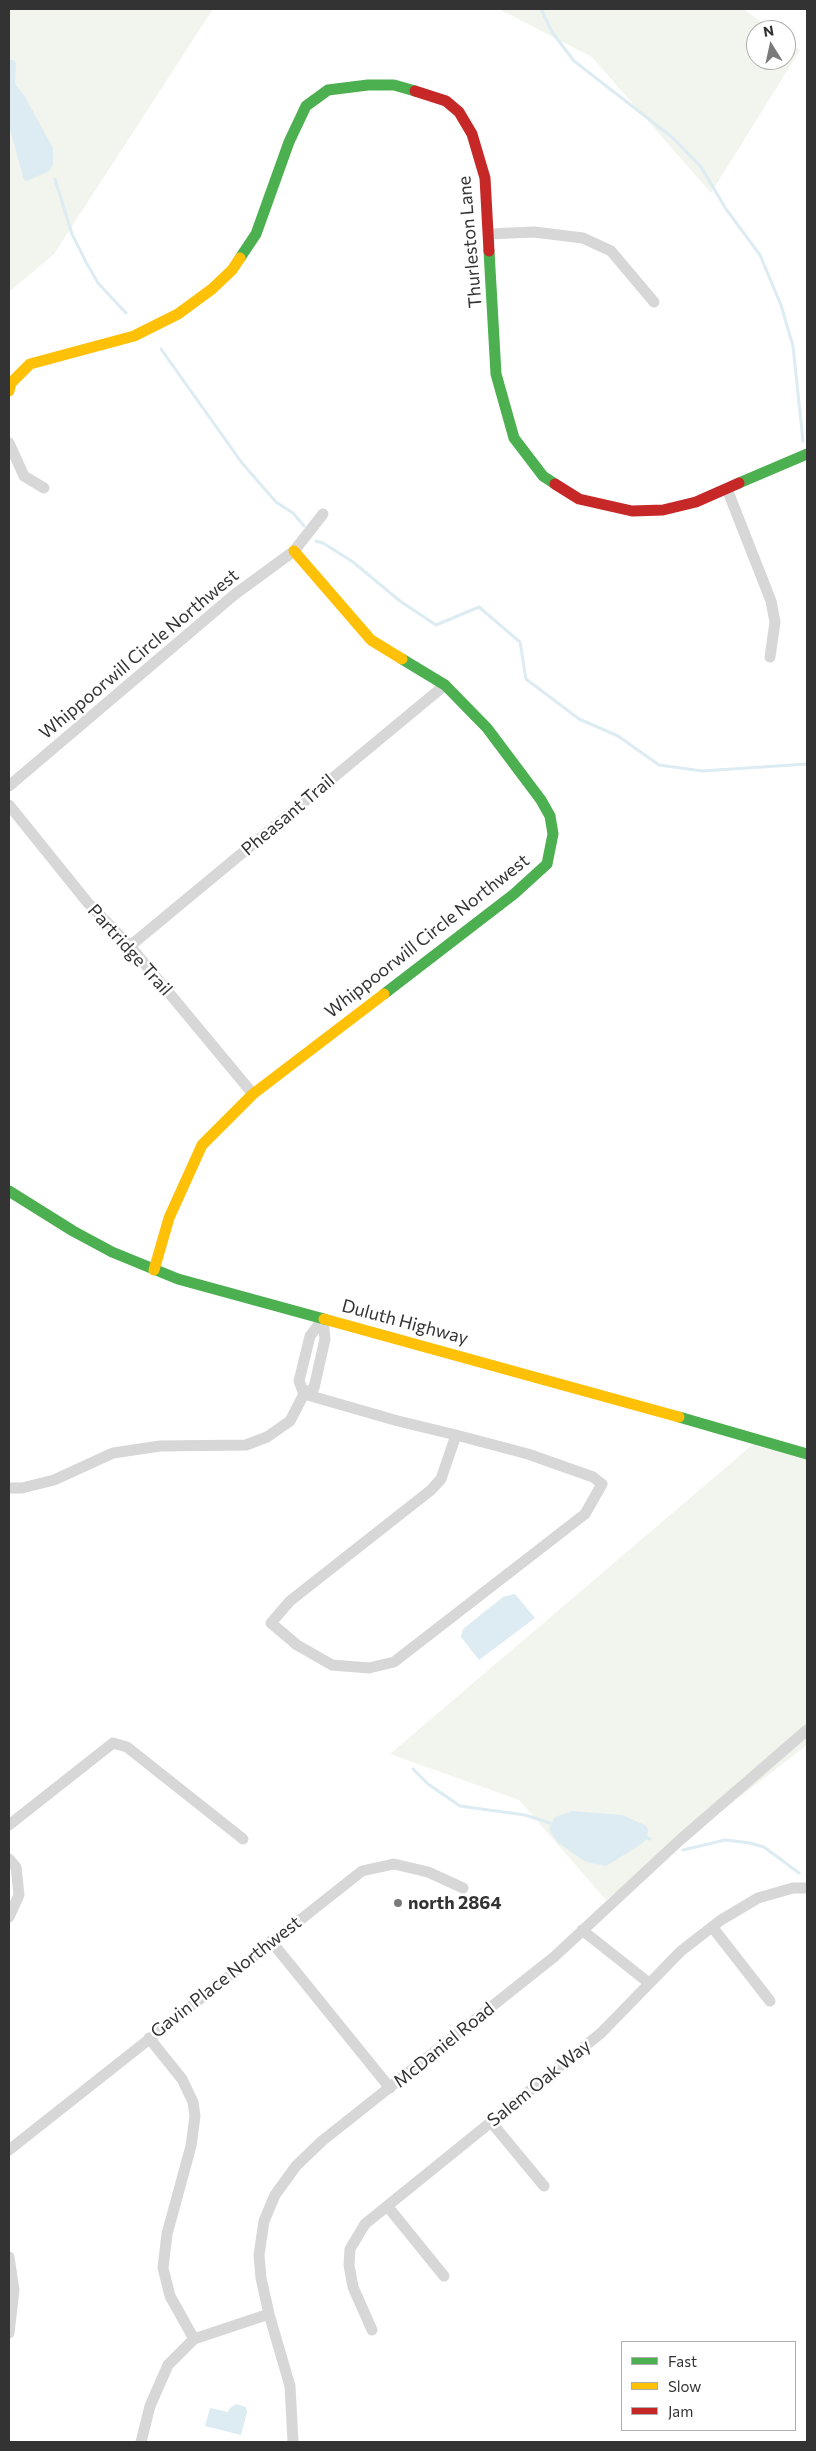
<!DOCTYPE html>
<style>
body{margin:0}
#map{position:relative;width:816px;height:2451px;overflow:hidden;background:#fff;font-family:Commissioner,sans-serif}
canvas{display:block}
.frame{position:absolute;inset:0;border:10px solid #333;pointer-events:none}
.legend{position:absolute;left:621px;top:2341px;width:175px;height:90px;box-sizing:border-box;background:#fff;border:1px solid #adadad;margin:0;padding:6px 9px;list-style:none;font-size:15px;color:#333}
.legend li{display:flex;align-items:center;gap:10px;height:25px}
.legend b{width:25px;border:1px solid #adadad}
.north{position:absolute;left:746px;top:20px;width:50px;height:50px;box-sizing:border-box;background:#fff;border:1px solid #adadad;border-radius:50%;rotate:350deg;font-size:14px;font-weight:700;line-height:20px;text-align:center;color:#333}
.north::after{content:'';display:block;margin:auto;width:18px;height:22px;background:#7a7a7a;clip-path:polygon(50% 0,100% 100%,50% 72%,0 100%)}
</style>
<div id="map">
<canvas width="816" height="2451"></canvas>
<div class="frame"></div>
<ul class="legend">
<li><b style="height:6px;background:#4caf50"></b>Fast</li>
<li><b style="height:6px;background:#ffc107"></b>Slow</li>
<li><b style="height:6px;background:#c62828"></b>Jam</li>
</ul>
<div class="north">N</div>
</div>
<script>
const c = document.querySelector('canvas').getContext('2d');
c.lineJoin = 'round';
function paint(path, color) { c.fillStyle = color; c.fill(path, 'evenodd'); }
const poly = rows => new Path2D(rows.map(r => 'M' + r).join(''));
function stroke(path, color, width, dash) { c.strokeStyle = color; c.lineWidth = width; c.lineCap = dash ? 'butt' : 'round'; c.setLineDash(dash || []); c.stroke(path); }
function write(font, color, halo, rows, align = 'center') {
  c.font = font + ' Commissioner,sans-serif'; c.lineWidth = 5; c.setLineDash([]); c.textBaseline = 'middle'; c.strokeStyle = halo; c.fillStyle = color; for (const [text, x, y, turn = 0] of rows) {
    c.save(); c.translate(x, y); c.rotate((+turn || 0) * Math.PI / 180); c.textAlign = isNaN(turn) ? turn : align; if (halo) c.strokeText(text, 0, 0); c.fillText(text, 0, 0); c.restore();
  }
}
paint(poly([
 [9,9,213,9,54,254,9,292],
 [499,9,743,9,773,30,756,30,756,60,786,60,786,40,800,50,711,193,592,57],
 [758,1440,807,1454,807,1745,606,1900,519,1800,390,1754]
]), '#f1f5ed');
paint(poly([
 [9,60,14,60,16,63,15,84,25,97,53,148,53,165,49,171,27,181,24,180,9,126],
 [515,1594,535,1618,479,1660,461,1637,463,1629,503,1597],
 [572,1811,622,1815,645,1825,648,1829,647,1838,643,1843,606,1866,586,1862,557,1842,549,1829,555,1817],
 [236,2404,246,2407,247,2412,241,2435,205,2426,210,2408,228,2412,230,2408]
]), '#ddebf3');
stroke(poly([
 [541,9,552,32,574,61,672,137,701,167,726,209,760,255,781,305,793,346,803,441],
 [55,179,72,234,86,262,98,283,126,313],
 [161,349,242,463,276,502,293,513,304,526],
 [316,541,323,543,353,562,400,601,436,625,479,607,520,642,526,679,579,719,618,736,659,765,702,771,807,764],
 [413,1769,428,1784,460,1806,525,1815,550,1823],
 [647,1838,650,1839],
 [683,1850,725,1840,750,1843,764,1847,799,1873]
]), '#ddebf3', 3);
stroke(poly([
 [489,234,534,232,583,238,611,251,654,302],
 [9,443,24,476,44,488],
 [727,489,771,601,775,622,770,657],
 [9,786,234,595,294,551,323,514],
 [9,805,88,903,130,946,253,1094],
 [130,946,445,685],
 [304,1394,398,1421,456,1435,528,1454,593,1477,602,1484,585,1514,394,1662,369,1668,332,1665,297,1645,271,1623,290,1601,431,1490,441,1479,456,1435],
 [304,1394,299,1381,310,1336,323,1319],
 [9,1488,22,1488,54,1480,113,1453,160,1446,246,1445,267,1437,290,1421,304,1394,314,1388,325,1339,323,1319],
 [9,1825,113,1743,127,1747,243,1839],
 [9,1859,16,1867,19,1895,9,1917],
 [713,1928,770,2001],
 [582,1930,649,1983],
 [271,1941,390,2088],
 [149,2038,182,2079,193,2102,195,2116,191,2146,167,2234,163,2268,170,2296,194,2339],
 [491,2122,544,2186],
 [9,2150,362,1871,394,1864,428,1872,463,1888],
 [388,2207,444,2276],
 [9,2257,14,2290,9,2333],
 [372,2330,353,2287,349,2265,350,2249,365,2224,601,2033,681,1951,721,1920,758,1898,793,1888,807,1888],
 [141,2442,150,2406,168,2365,194,2339,269,2314],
 [293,2442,290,2386,269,2314,261,2278,259,2255,264,2221,275,2195,296,2166,322,2141,554,1957,680,1840,807,1730]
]), '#d7d7d7', 11);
stroke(poly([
 [489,251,496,374,514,438,543,476,555,484],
 [240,258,256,234,289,142,306,106,328,90,368,85,394,85,415,91],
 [739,483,807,454],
 [384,994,514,894,547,864,553,834,550,816,541,800,487,728,445,685,402,659],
 [9,1191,73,1231,112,1252,178,1279,324,1319],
 [679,1417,807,1454]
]), '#4caf50', 11);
stroke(poly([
 [9,391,11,383,30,364,134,336,178,314,212,289,232,270,240,258],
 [294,551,371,640,402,659],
 [154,1270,169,1218,202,1145,253,1094,384,994],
 [324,1319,679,1417]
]), '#ffc107', 11);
stroke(poly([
 [415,91,446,101,459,112,472,134,485,178,489,251],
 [555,484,579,499,632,511,663,510,696,502,739,483]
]), '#c62828', 11);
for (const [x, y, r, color] of [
 [398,1903,5,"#7a7a7a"]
]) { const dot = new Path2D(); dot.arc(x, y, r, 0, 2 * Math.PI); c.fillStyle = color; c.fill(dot); stroke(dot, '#fff', 2); }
write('18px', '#333', '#fff', [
 ["Thurleston Lane",470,242,-95],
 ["Whippoorwill Circle Northwest",139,654,-40],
 ["Pheasant Trail",288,815,-40],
 ["Whippoorwill Circle Northwest",427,936,-38],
 ["Partridge Trail",130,950,48],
 ["Duluth Highway",405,1322,15],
 ["Gavin Place Northwest",226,1977,-38],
 ["McDaniel Road",444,2045,-39],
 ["Salem Oak Way",539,2083,-39]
]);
write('bold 18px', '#333', '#fff', [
 ["north 2864",408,1903]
], 'left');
</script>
